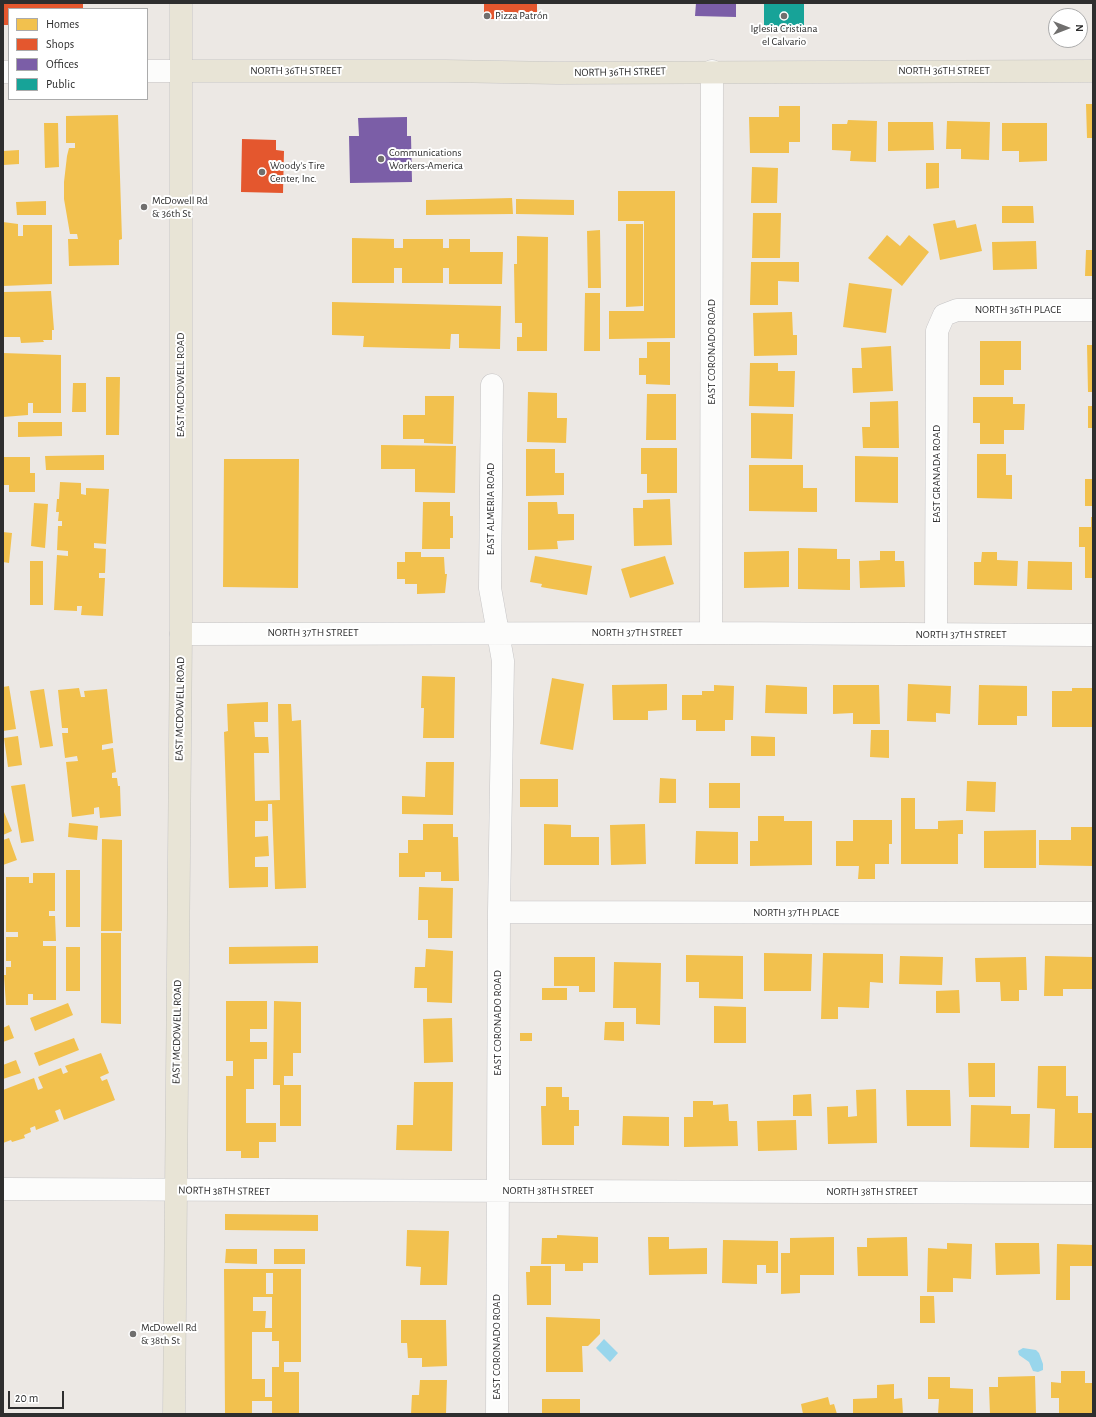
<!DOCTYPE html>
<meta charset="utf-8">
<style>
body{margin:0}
#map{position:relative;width:1096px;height:1417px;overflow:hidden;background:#ece8e4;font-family:"Alegreya Sans",sans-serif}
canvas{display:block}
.frame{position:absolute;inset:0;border:4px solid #2e2e2e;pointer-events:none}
.legend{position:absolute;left:8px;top:8px;width:140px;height:92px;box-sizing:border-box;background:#fff;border:1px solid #ababab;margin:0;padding:5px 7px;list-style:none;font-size:12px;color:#2e2e2e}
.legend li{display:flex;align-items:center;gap:8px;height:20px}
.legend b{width:20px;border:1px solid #ababab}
.north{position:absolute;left:1048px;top:8px;width:40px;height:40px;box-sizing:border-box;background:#fff;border:1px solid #ababab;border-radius:50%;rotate:90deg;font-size:11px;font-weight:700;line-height:16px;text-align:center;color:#2e2e2e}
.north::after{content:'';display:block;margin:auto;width:14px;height:18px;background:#706f6e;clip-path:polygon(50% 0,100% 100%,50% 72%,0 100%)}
.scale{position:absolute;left:8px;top:1391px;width:56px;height:18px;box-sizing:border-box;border:2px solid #2e2e2e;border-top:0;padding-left:5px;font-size:12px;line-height:14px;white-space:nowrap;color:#2e2e2e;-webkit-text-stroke:3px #fff;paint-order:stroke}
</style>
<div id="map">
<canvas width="1096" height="1417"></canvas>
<div class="frame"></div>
<ul class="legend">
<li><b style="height:11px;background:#f2c14e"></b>Homes</li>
<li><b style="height:11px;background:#e4572e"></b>Shops</li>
<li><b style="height:11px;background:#7b5ea7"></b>Offices</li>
<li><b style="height:11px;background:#17a398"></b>Public</li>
</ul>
<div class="north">N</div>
<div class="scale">20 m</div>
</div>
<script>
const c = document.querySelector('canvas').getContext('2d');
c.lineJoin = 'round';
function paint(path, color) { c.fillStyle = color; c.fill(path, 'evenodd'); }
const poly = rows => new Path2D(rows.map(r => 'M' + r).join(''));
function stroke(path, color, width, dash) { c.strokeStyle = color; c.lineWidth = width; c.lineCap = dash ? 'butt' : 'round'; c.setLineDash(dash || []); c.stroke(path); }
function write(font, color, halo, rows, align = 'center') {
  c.font = font + ' "Alegreya Sans",sans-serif'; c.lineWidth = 4; c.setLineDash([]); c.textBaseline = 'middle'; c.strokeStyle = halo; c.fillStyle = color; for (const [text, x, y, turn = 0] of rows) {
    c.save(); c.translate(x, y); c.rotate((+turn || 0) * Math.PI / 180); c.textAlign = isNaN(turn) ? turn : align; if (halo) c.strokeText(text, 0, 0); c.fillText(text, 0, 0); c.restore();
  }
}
paint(poly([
 [604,1339,618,1353,610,1362,596,1348],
 [1023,1348,1036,1350,1039,1353,1043,1364,1043,1370,1038,1372,1033,1371,1029,1362,1019,1355,1018,1351]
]), '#99d6ec');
paint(poly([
 [1086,104,1093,104,1093,138,1087,138],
 [779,106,800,106,800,142,789,142,789,153,750,153,749,117,779,117],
 [118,115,122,239,119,240,119,265,69,266,68,239,78,239,77,234,70,234,64,199,64,182,67,156,69,148,75,148,75,143,66,143,66,116],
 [848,120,877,121,876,162,850,161,851,151,832,150,832,124,847,124],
 [947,121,990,122,989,160,961,159,961,149,946,149],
 [888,122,933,122,934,150,888,151],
 [44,123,58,123,59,167,45,168],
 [1002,123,1047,123,1047,161,1019,162,1019,151,1002,151],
 [19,150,19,164,3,165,3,151],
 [926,163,939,163,939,188,926,189],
 [752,167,778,168,777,203,751,203],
 [618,191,675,191,675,338,609,339,609,311,644,311,644,221,618,221],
 [512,198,513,214,426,215,426,200],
 [516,199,574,200,574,215,516,214],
 [46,201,46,215,17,215,16,202],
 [1002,206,1033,206,1034,223,1002,223],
 [753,213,781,213,780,258,752,258],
 [955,220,957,228,976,224,982,251,940,260,933,224],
 [3,222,18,224,18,236,23,236,23,225,52,225,52,284,3,286],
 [626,224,643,224,643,306,626,307],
 [600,230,601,288,588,288,587,231],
 [887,235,900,246,909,235,929,252,902,286,868,258],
 [517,236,548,237,547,351,517,351,517,337,522,337,522,323,515,323,514,264,517,264],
 [352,238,394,239,394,248,403,248,403,239,443,239,443,248,449,248,449,239,470,239,470,252,503,252,502,284,449,284,449,268,443,268,443,283,402,283,402,268,394,268,394,283,352,283],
 [1036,241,1037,269,993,270,992,242],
 [1086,250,1093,250,1093,276,1085,276],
 [751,262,799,262,799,282,778,281,778,305,750,305],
 [849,283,892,289,886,333,843,327],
 [51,291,54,330,52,330,52,340,43,340,44,342,21,343,20,337,3,337,3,292],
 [585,293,600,293,600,351,584,351],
 [332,302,501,306,500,349,459,348,459,334,451,334,450,349,363,347,364,336,332,335],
 [792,312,793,335,797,335,797,355,754,356,753,313],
 [980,341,1021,341,1021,370,1004,370,1004,385,980,385],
 [647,342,670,342,670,385,646,384,646,375,639,375,639,358,647,358],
 [1087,345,1093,345,1093,392,1088,392],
 [891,346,893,391,853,393,852,368,862,368,861,348],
 [3,353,61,355,61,413,33,413,33,403,28,403,28,415,3,417],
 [750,363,778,363,778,371,795,371,794,407,749,406],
 [106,377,120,377,119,435,106,435],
 [73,383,86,383,86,412,72,412],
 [528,392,557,393,557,418,567,418,566,443,527,442],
 [647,394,676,394,676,440,646,440],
 [425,396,454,396,453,444,424,443,424,439,403,439,403,415,425,415],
 [973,397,1013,397,1013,404,1025,404,1024,430,1004,430,1004,444,980,444,980,423,973,423],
 [898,401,899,448,863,448,862,427,870,427,870,402],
 [1088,406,1093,406,1093,428,1088,428],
 [751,413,793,414,792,459,751,458],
 [18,422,62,422,62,436,18,437],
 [381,445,456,446,455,493,415,492,415,469,381,469],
 [641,448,677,448,677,493,647,493,647,474,641,474],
 [526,449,555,449,555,473,564,473,564,495,526,496],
 [977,454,1006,454,1006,475,1012,475,1012,499,977,498],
 [104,455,104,470,46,470,45,456],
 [855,456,898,457,898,503,855,502],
 [3,457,30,457,30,473,35,473,35,492,9,492,9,485,3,485],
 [224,459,299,459,298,588,223,587],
 [749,465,803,465,803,488,817,488,817,512,749,511],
 [1085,479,1093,479,1093,506,1085,506],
 [60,482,81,483,81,494,86,495,86,488,109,489,106,544,94,543,94,548,106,549,105,573,99,573,99,578,105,578,103,616,81,615,82,606,77,606,77,611,54,610,57,555,68,556,68,551,57,550,58,526,62,526,62,521,58,521,59,512,56,512,57,499,59,499],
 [670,499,672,545,634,546,633,508,643,508,643,500],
 [423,502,450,502,450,516,453,516,453,538,450,538,450,549,422,549],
 [528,502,557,502,558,514,574,514,574,540,557,541,558,549,528,550],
 [34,503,48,504,45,548,31,546],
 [1091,517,1093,517,1093,578,1085,578,1085,547,1079,547,1079,527,1091,527],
 [3,532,12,533,9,563,3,562],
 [798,548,837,549,837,559,850,559,850,590,798,589],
 [789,551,789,587,744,588,744,552],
 [880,551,895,551,895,561,904,561,905,587,860,588,859,561,880,560],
 [405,552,421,552,421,557,444,557,445,574,447,574,445,593,417,594,417,584,405,584,405,579,397,579,397,562,405,562],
 [982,552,997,552,997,560,1018,561,1017,586,974,585,974,562,981,562],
 [535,556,592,566,587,595,541,587,542,584,530,582],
 [665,556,674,584,630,598,621,569],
 [30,561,43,561,43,605,30,605],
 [1028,561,1072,562,1072,590,1027,589],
 [422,676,455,677,454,738,423,738,424,708,421,708],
 [552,678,584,684,573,750,540,744],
 [667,684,667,710,648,711,648,720,613,720,612,685],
 [908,684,951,686,950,714,936,713,936,722,907,721],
 [714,685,734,686,733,720,725,720,725,731,696,731,696,720,682,720,682,695,702,695,702,691,714,691],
 [766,685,807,687,807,714,765,713],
 [833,685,879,685,880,724,853,724,853,713,833,714],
 [979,685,1027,686,1027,716,1017,716,1017,725,978,725],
 [9,686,16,729,3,731,3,687],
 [79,688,81,697,85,697,84,691,107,689,113,743,102,745,102,750,113,748,116,772,112,773,112,778,117,778,118,786,120,786,121,816,100,818,99,807,94,808,94,814,72,817,66,762,78,761,77,756,65,758,62,733,68,733,68,728,62,728,58,690],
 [1072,688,1093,688,1093,727,1052,727,1052,691,1072,691],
 [44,689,53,746,40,748,30,691],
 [268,702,268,722,254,722,255,737,268,737,269,753,254,753,255,801,280,800,278,704,291,704,292,721,301,720,306,888,275,889,272,804,268,804,268,821,255,821,255,837,268,836,269,856,255,857,255,867,268,867,268,887,229,888,224,732,228,731,227,704],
 [871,730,889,730,889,758,870,757],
 [18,736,22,765,8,767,4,738],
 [751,736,775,737,775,756,751,756],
 [426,762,454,762,453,815,402,814,402,796,425,797],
 [660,778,676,779,676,803,659,803],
 [520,779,558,779,558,807,520,807],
 [967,781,996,782,995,812,966,811],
 [709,783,740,783,740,808,709,808],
 [25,784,34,841,21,843,11,786],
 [901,798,915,798,915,829,938,829,938,821,963,820,963,834,958,834,958,864,901,864],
 [3,812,4,812,12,831,3,835],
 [758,816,784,816,784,821,812,821,812,865,750,866,750,841,758,841],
 [853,820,892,820,892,844,889,844,889,864,875,864,875,879,858,879,859,866,836,866,836,841,853,841],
 [69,823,98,826,97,840,68,837],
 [423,824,453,824,453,837,458,837,459,881,441,881,441,872,425,872,425,877,399,877,399,853,408,853,408,840,423,840],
 [544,824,571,825,571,837,599,837,599,865,544,865],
 [645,824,646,864,611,865,610,825],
 [1071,827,1093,827,1093,866,1039,865,1039,840,1071,840],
 [1036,830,1036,868,984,868,984,831],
 [696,831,738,832,738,864,695,864],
 [9,838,17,860,3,865,3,840],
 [102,839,122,840,122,931,101,931],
 [66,870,80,870,80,927,66,927],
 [33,873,55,873,55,911,49,911,49,916,55,916,56,941,43,941,43,946,56,946,56,1000,33,1000,33,994,28,994,28,1005,6,1005,4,975,6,975,6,967,11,967,11,961,6,961,6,937,18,937,18,932,6,932,6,877,29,877,29,883,33,883],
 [419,887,453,888,452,938,428,938,428,920,418,920],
 [101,933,121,933,121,1024,101,1023],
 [318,946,318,963,229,964,229,947],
 [66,947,80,947,80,991,66,991],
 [426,949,453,951,452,1003,427,1002,427,988,414,988,415,967,425,967],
 [764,953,812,954,811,991,764,991],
 [823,953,883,954,883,983,870,982,869,1008,838,1007,838,1019,821,1019],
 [686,955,743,956,743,999,699,998,699,982,686,982],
 [900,956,943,957,942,985,899,984],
 [1045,956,1093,957,1093,989,1063,989,1063,996,1044,996],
 [554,957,595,957,595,992,579,992,579,986,554,986],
 [1026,957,1027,990,1019,990,1019,1001,1001,1001,1000,982,976,982,975,958],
 [614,962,661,963,660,1025,636,1024,636,1008,613,1008],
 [542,988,567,988,567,1000,542,1000],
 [959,990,960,1013,936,1013,936,991],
 [226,1001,267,1001,267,1029,250,1029,250,1042,267,1042,267,1059,254,1059,254,1089,246,1089,246,1123,276,1123,276,1142,259,1142,259,1158,241,1158,241,1151,226,1151,226,1076,233,1076,233,1061,226,1061],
 [274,1001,301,1002,301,1053,293,1053,293,1076,284,1076,284,1085,301,1085,301,1126,280,1126,280,1085,273,1085],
 [68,1003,73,1015,35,1031,30,1018],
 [714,1006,746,1007,746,1043,714,1043],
 [452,1018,453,1062,424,1063,423,1019],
 [605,1022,624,1022,624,1041,604,1040],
 [9,1025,14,1038,3,1042,3,1028],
 [520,1033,532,1033,532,1041,520,1041],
 [74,1038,79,1050,39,1066,34,1053],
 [101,1053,109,1073,100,1077,102,1081,107,1079,115,1100,64,1120,60,1109,55,1111,59,1121,36,1130,35,1126,30,1128,31,1132,24,1135,25,1138,12,1142,11,1140,3,1143,3,1090,34,1078,38,1090,43,1088,38,1077,61,1068,63,1074,68,1072,65,1066],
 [16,1060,21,1073,3,1079,3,1065],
 [968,1063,995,1063,995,1097,969,1097],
 [1038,1066,1066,1066,1066,1096,1078,1096,1078,1113,1093,1113,1093,1148,1054,1148,1055,1109,1037,1108],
 [414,1082,453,1082,452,1151,396,1150,397,1125,413,1125],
 [546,1087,562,1087,562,1097,569,1097,569,1110,579,1110,579,1126,574,1126,574,1145,542,1145,541,1106,546,1106],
 [876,1089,877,1143,828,1144,827,1107,848,1106,848,1117,857,1116,856,1090],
 [906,1090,950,1090,951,1126,907,1126],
 [811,1094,812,1116,793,1116,793,1095],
 [693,1101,713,1101,713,1105,728,1104,729,1121,737,1121,738,1146,684,1147,684,1117,693,1117],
 [971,1105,1011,1106,1011,1114,1030,1114,1029,1148,970,1147],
 [623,1116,669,1117,669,1146,622,1145],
 [796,1120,797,1150,758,1151,757,1121],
 [225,1214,318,1215,318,1231,225,1230],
 [407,1230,449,1231,447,1285,420,1285,421,1267,406,1266],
 [557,1235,598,1237,598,1263,583,1263,583,1271,565,1271,565,1264,541,1264,542,1238,557,1238],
 [648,1237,669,1237,669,1249,707,1248,707,1274,649,1275],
 [834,1237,834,1275,800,1275,800,1293,781,1294,781,1253,790,1253,790,1238],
 [907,1237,908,1276,858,1276,857,1247,867,1247,867,1238],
 [723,1240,778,1241,778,1273,766,1273,766,1265,757,1265,757,1284,722,1283],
 [947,1243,972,1244,971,1279,953,1278,953,1292,927,1292,928,1248,947,1249],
 [995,1243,1039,1243,1040,1274,996,1275],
 [1057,1244,1093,1245,1093,1266,1070,1266,1070,1300,1056,1300],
 [226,1249,257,1249,257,1264,225,1263],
 [274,1249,305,1249,305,1264,274,1264],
 [530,1266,551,1266,551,1305,527,1305,526,1272,530,1272],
 [224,1269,301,1269,301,1362,284,1362,284,1372,299,1372,299,1414,272,1414,272,1401,252,1401,252,1414,225,1414],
 [266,1273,273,1273,273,1294,266,1294],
 [253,1297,272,1297,272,1328,265,1328,266,1311,253,1311],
 [252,1332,272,1332,272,1341,279,1341,279,1367,272,1367,272,1397,265,1397,265,1379,252,1379],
 [920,1296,934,1296,935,1323,920,1323],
 [546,1317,600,1319,600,1334,588,1346,582,1346,583,1372,546,1372],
 [401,1320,446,1320,447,1366,422,1367,422,1358,408,1358,407,1343,401,1343],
 [1061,1371,1085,1371,1085,1383,1093,1383,1093,1414,1059,1414,1059,1398,1051,1398,1051,1382,1061,1383],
 [1035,1376,1036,1414,990,1414,989,1387,998,1387,998,1377],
 [928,1377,950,1377,950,1388,973,1389,973,1414,938,1414,939,1399,928,1399],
 [420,1380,447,1380,446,1414,411,1414,412,1395,419,1395],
 [894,1384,894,1399,902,1398,903,1414,853,1414,853,1399,877,1398,877,1385],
 [828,1397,830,1405,834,1404,837,1414,803,1414,801,1404],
 [542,1399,580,1399,580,1413,542,1414]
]), '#f2c14e');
paint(poly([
 [3,3,83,3,83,9,9,9,9,25,3,25],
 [484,3,537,3,537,19,484,19],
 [242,139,276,140,276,150,284,151,283,193,241,192]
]), '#e4572e');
paint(poly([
 [696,3,736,3,736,17,695,16],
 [407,117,407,136,411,136,412,182,350,183,349,136,359,136,358,118]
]), '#7b5ea7');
paint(poly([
 [764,3,804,3,804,30,764,29]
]), '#17a398');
const minor = poly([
 [147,71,181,71],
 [3,72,9,72],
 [492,385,490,588,503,661,499,912,497,1414],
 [711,633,712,71],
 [181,634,711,633,1093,635],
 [936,634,937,331,944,315,957,310,1093,310],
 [499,912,1093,913],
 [3,1189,1093,1193]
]);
const major = poly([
 [181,71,445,71,557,73,1093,71],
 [174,1414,181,634,181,3]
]);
stroke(minor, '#c5c4c5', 23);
stroke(major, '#c6c5c4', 23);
stroke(minor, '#fcfcfb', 22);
stroke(major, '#e8e4d6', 22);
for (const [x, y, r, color] of [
 [487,16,4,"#706f6e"],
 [784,16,4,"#706f6e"],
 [381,159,4,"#706f6e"],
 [262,172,4,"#706f6e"],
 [144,207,4,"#706f6e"],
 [133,1334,4,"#706f6e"]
]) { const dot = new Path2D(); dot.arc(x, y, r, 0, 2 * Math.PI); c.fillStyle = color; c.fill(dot); stroke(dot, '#fff', 1.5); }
write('11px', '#2e2e2e', '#fff', [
 ["Pizza Patrón",495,16],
 ["Iglesia Cristiana",784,29,"center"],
 ["el Calvario",784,42,"center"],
 ["Communications",389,153],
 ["Workers-America",389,166],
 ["Woody's Tire",270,166],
 ["Center, Inc.",270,179],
 ["McDowell Rd",152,201],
 ["& 36th St",152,214],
 ["McDowell Rd",141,1328],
 ["& 38th St",141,1341]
], 'left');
write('11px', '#2e2e2e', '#fff', [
 ["NORTH 36TH STREET",296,71],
 ["NORTH 36TH STREET",944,71],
 ["NORTH 36TH STREET",620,72,-1],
 ["NORTH 36TH PLACE",1018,310],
 ["EAST CORONADO ROAD",712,352,-90],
 ["EAST MCDOWELL ROAD",181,385,-90],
 ["EAST GRANADA ROAD",937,474,-90],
 ["EAST ALMERIA ROAD",491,509,-90],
 ["NORTH 37TH STREET",313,633],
 ["NORTH 37TH STREET",637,633],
 ["NORTH 37TH STREET",961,635],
 ["EAST MCDOWELL ROAD",180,709,-89],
 ["NORTH 37TH PLACE",796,913],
 ["EAST CORONADO ROAD",498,1023,-90],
 ["EAST MCDOWELL ROAD",177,1032,-89],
 ["NORTH 38TH STREET",224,1191,1],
 ["NORTH 38TH STREET",548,1191],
 ["NORTH 38TH STREET",872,1192],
 ["EAST CORONADO ROAD",497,1347,-90]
]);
</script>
